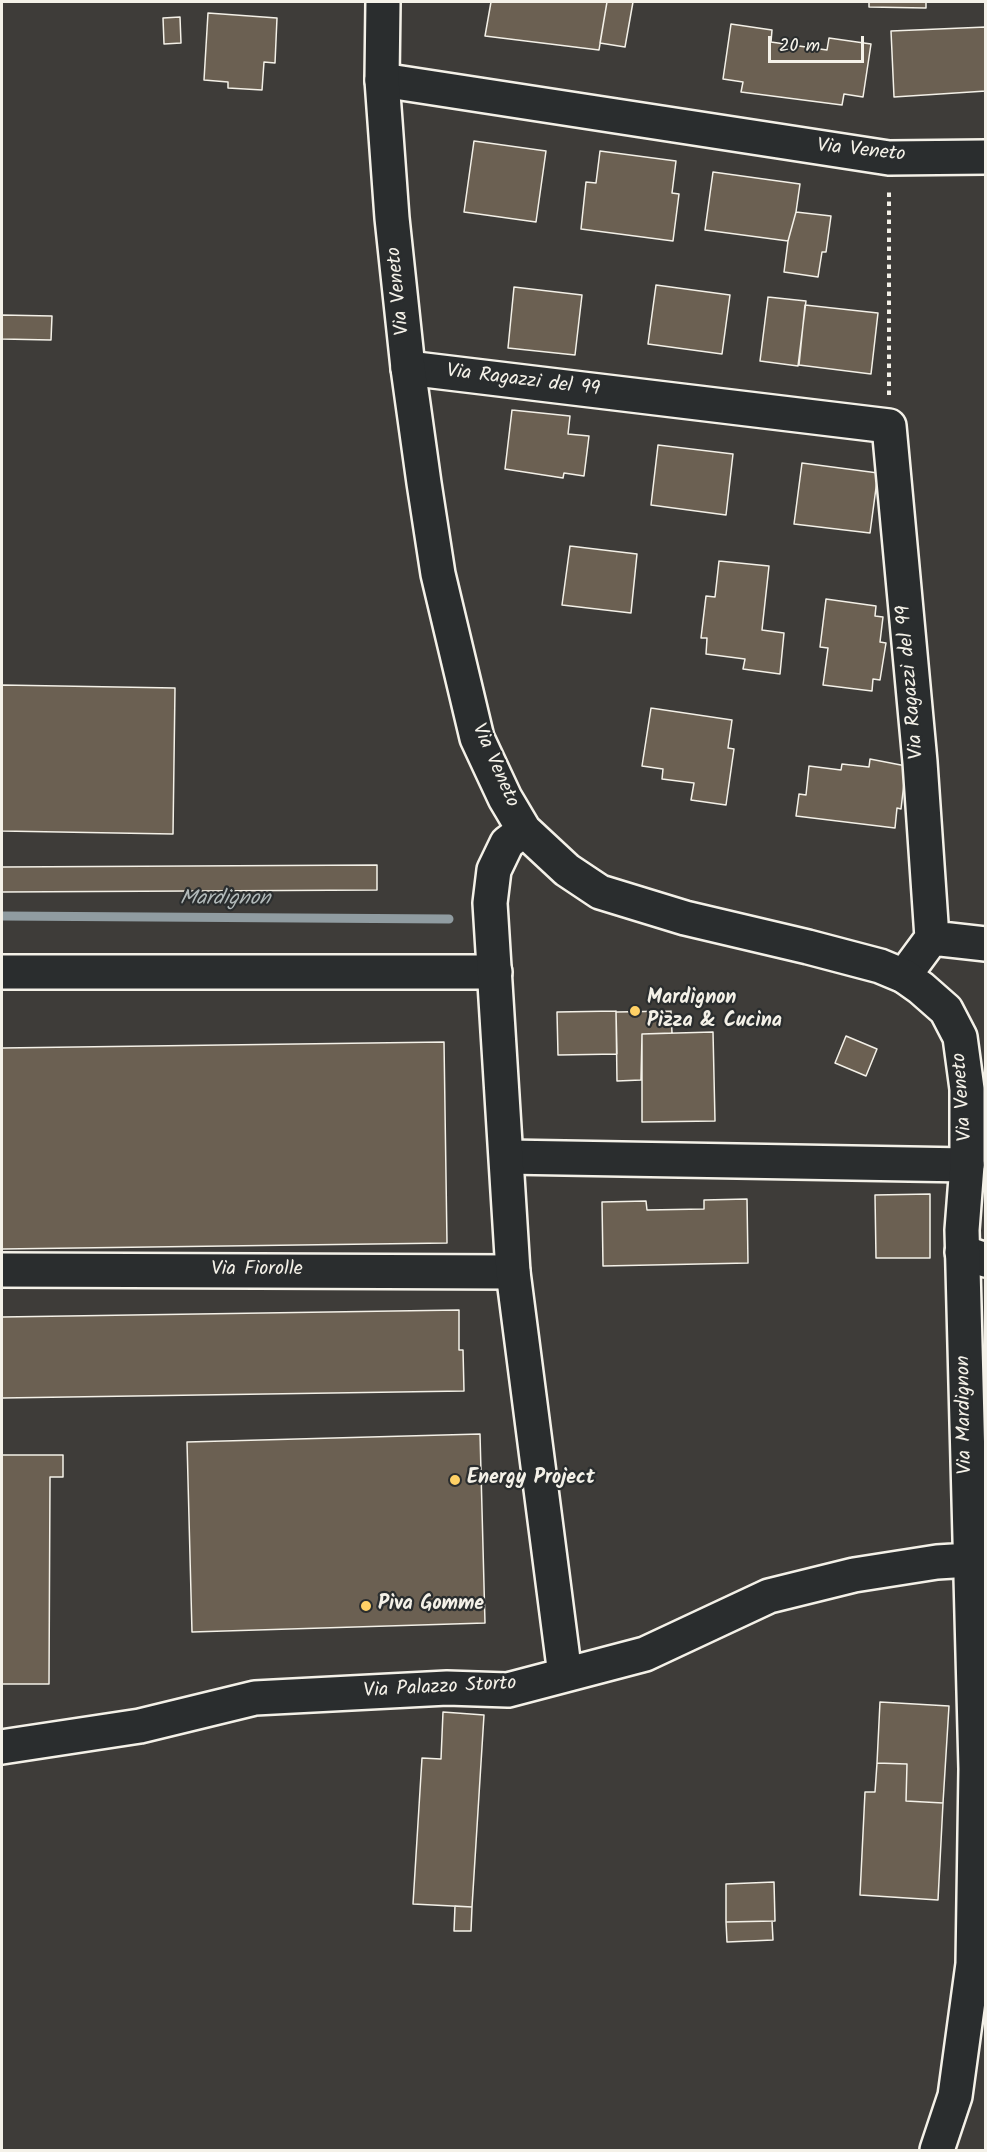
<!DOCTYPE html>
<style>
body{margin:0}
#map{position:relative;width:987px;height:2152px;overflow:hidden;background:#3e3c39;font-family:Kalam,sans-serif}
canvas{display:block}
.frame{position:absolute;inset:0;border:3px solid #f4f1e8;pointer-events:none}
.scale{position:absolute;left:768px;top:36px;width:96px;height:27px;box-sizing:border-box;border:3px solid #f4f1e8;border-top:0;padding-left:8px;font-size:18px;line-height:21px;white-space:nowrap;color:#f4f1e8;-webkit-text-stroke:4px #2a2d2e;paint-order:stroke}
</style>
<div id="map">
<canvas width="987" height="2152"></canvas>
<div class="frame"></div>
<div class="scale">20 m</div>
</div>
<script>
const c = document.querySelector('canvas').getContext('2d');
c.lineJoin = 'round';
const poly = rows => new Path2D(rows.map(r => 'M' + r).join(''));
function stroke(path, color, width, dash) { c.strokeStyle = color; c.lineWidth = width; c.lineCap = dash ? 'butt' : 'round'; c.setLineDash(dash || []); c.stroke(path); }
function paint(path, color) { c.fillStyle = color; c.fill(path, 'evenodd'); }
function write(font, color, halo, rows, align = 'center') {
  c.font = font + ' Kalam,sans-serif'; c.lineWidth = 4.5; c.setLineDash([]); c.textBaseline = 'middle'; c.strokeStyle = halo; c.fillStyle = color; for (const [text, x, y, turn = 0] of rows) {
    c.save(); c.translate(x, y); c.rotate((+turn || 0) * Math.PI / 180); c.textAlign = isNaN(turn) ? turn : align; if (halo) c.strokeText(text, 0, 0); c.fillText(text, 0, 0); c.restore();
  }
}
stroke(poly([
 [2,916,449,919]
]), '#909ca1', 9);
const building = poly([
 [491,2,607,2,599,50,485,36,491,2],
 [607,2,633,2,625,47,600,43,607,2],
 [869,2,926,2,926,8,869,7,869,2],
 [208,13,277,18,275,63,264,62,262,90,228,88,228,82,204,80,208,13],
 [180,17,181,43,164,44,163,18,180,17],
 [731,24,772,30,771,42,827,50,829,38,871,44,863,97,844,94,842,105,741,92,743,82,723,79,731,24],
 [986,27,986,91,894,97,891,31,986,27],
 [474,141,546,151,536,222,464,212,474,141],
 [600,151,676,161,672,193,679,194,673,241,581,229,586,182,596,183,600,151],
 [713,172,800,184,796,212,788,241,705,230,713,172],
 [796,212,831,216,826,252,822,252,818,277,784,272,788,241,796,212],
 [656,285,730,295,722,354,648,344,656,285],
 [514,287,582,295,575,355,508,348,514,287],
 [768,297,806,301,798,366,760,361,768,297],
 [805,305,878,313,871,374,799,365,805,305],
 [2,315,52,316,51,340,2,339,2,315],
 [512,410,570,416,568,434,589,436,584,476,564,473,563,478,505,469,512,410],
 [658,445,733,454,726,515,651,505,658,445],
 [802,463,878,473,870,533,794,524,802,463],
 [570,546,637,554,631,613,562,605,570,546],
 [719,561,769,566,762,630,784,633,780,674,743,669,745,659,706,654,707,638,701,638,706,596,715,597,719,561],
 [826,599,876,606,875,616,883,617,880,642,886,643,880,680,873,679,872,691,823,685,828,648,820,647,826,599],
 [2,685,175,688,173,834,2,831,2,685],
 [651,708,732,720,728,748,734,749,726,805,691,800,694,783,662,779,663,769,642,766,651,708],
 [870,759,906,766,901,809,897,808,895,828,796,816,799,794,806,795,809,766,841,770,842,764,869,767,870,759],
 [377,865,377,890,2,892,2,867,377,865],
 [616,1011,617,1054,558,1055,557,1012,616,1011],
 [671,1011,672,1033,642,1034,641,1080,617,1081,616,1012,671,1011],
 [713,1032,715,1121,642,1122,642,1034,713,1032],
 [846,1036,877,1049,866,1076,835,1063,846,1036],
 [444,1042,447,1243,2,1249,2,1048,444,1042],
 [930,1194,930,1258,876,1258,875,1195,930,1194],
 [747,1199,748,1263,603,1266,602,1202,646,1201,647,1210,704,1209,704,1200,747,1199],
 [459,1310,459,1350,463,1350,464,1391,2,1398,2,1317,459,1310],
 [480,1434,485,1623,192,1632,187,1442,480,1434],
 [2,1455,63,1455,63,1477,50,1477,49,1684,2,1684,2,1455],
 [880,1702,949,1706,943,1803,906,1801,907,1764,877,1763,880,1702],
 [443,1712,484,1715,472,1907,413,1904,422,1758,441,1759,443,1712],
 [877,1763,907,1764,906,1801,943,1803,938,1900,860,1895,865,1792,875,1792,877,1763],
 [774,1882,775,1921,726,1922,726,1884,774,1882],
 [455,1906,472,1907,471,1931,454,1931,455,1906],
 [772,1921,773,1940,727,1942,726,1922,772,1921]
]);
paint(building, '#6b6052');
stroke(building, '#f4f1e8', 1.5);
const minor = poly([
 [382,80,889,158,986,157],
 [408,368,889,426,920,762,932,938,904,976],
 [932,938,986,944],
 [2,972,495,972],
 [507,1157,967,1165],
 [962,1252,986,1260],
 [2,1270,513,1272]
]);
const tertiary = poly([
 [383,2,382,80,392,218,408,368,424,483,438,574,477,738,505,798,524,830,567,870,600,892,685,918,808,947,880,966,904,976,921,988,946,1010,960,1037,967,1089,967,1165,962,1230,976,1769,973,1964,955,2096,937,2150],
 [524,830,507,843,494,870,490,903,513,1272,565,1675],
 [2,1747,140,1726,255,1698,447,1688,508,1690,645,1654,769,1596,854,1575,937,1562,970,1560]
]);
stroke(minor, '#f4f1e8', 38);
stroke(tertiary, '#f4f1e8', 38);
stroke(poly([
 [889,395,889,189]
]), '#f4f1e8', 4, [4.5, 4.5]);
stroke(minor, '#2a2d2e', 33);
stroke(tertiary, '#2a2d2e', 33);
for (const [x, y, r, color] of [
 [635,1011,6,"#ffd166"],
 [455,1480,6,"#ffd166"],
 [366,1606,6,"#ffd166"]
]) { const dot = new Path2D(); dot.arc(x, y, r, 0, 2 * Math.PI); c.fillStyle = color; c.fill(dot); stroke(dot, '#2a2d2e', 2); }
write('20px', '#f4f1e8', '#2a2d2e', [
 ["Via Veneto",861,152,6],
 ["Via Veneto",400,291,-96],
 ["Via Ragazzi del 99",523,382,7],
 ["Via Ragazzi del 99",912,682,-95],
 ["Via Veneto",494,766,66],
 ["Via Veneto",964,1097,-94],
 ["Via Fiorolle",257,1271],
 ["Via Mardignon",966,1415,-91],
 ["Via Palazzo Storto",440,1689,-3]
]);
write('bold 20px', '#f4f1e8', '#2a2d2e', [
 ["Mardignon",647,1000],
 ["Pizza & Cucina",647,1023],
 ["Energy Project",467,1480],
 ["Piva Gomme",378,1606]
], 'left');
write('italic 21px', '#b1b9b9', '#2a2d2e', [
 ["Mardignon",225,900]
]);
</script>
